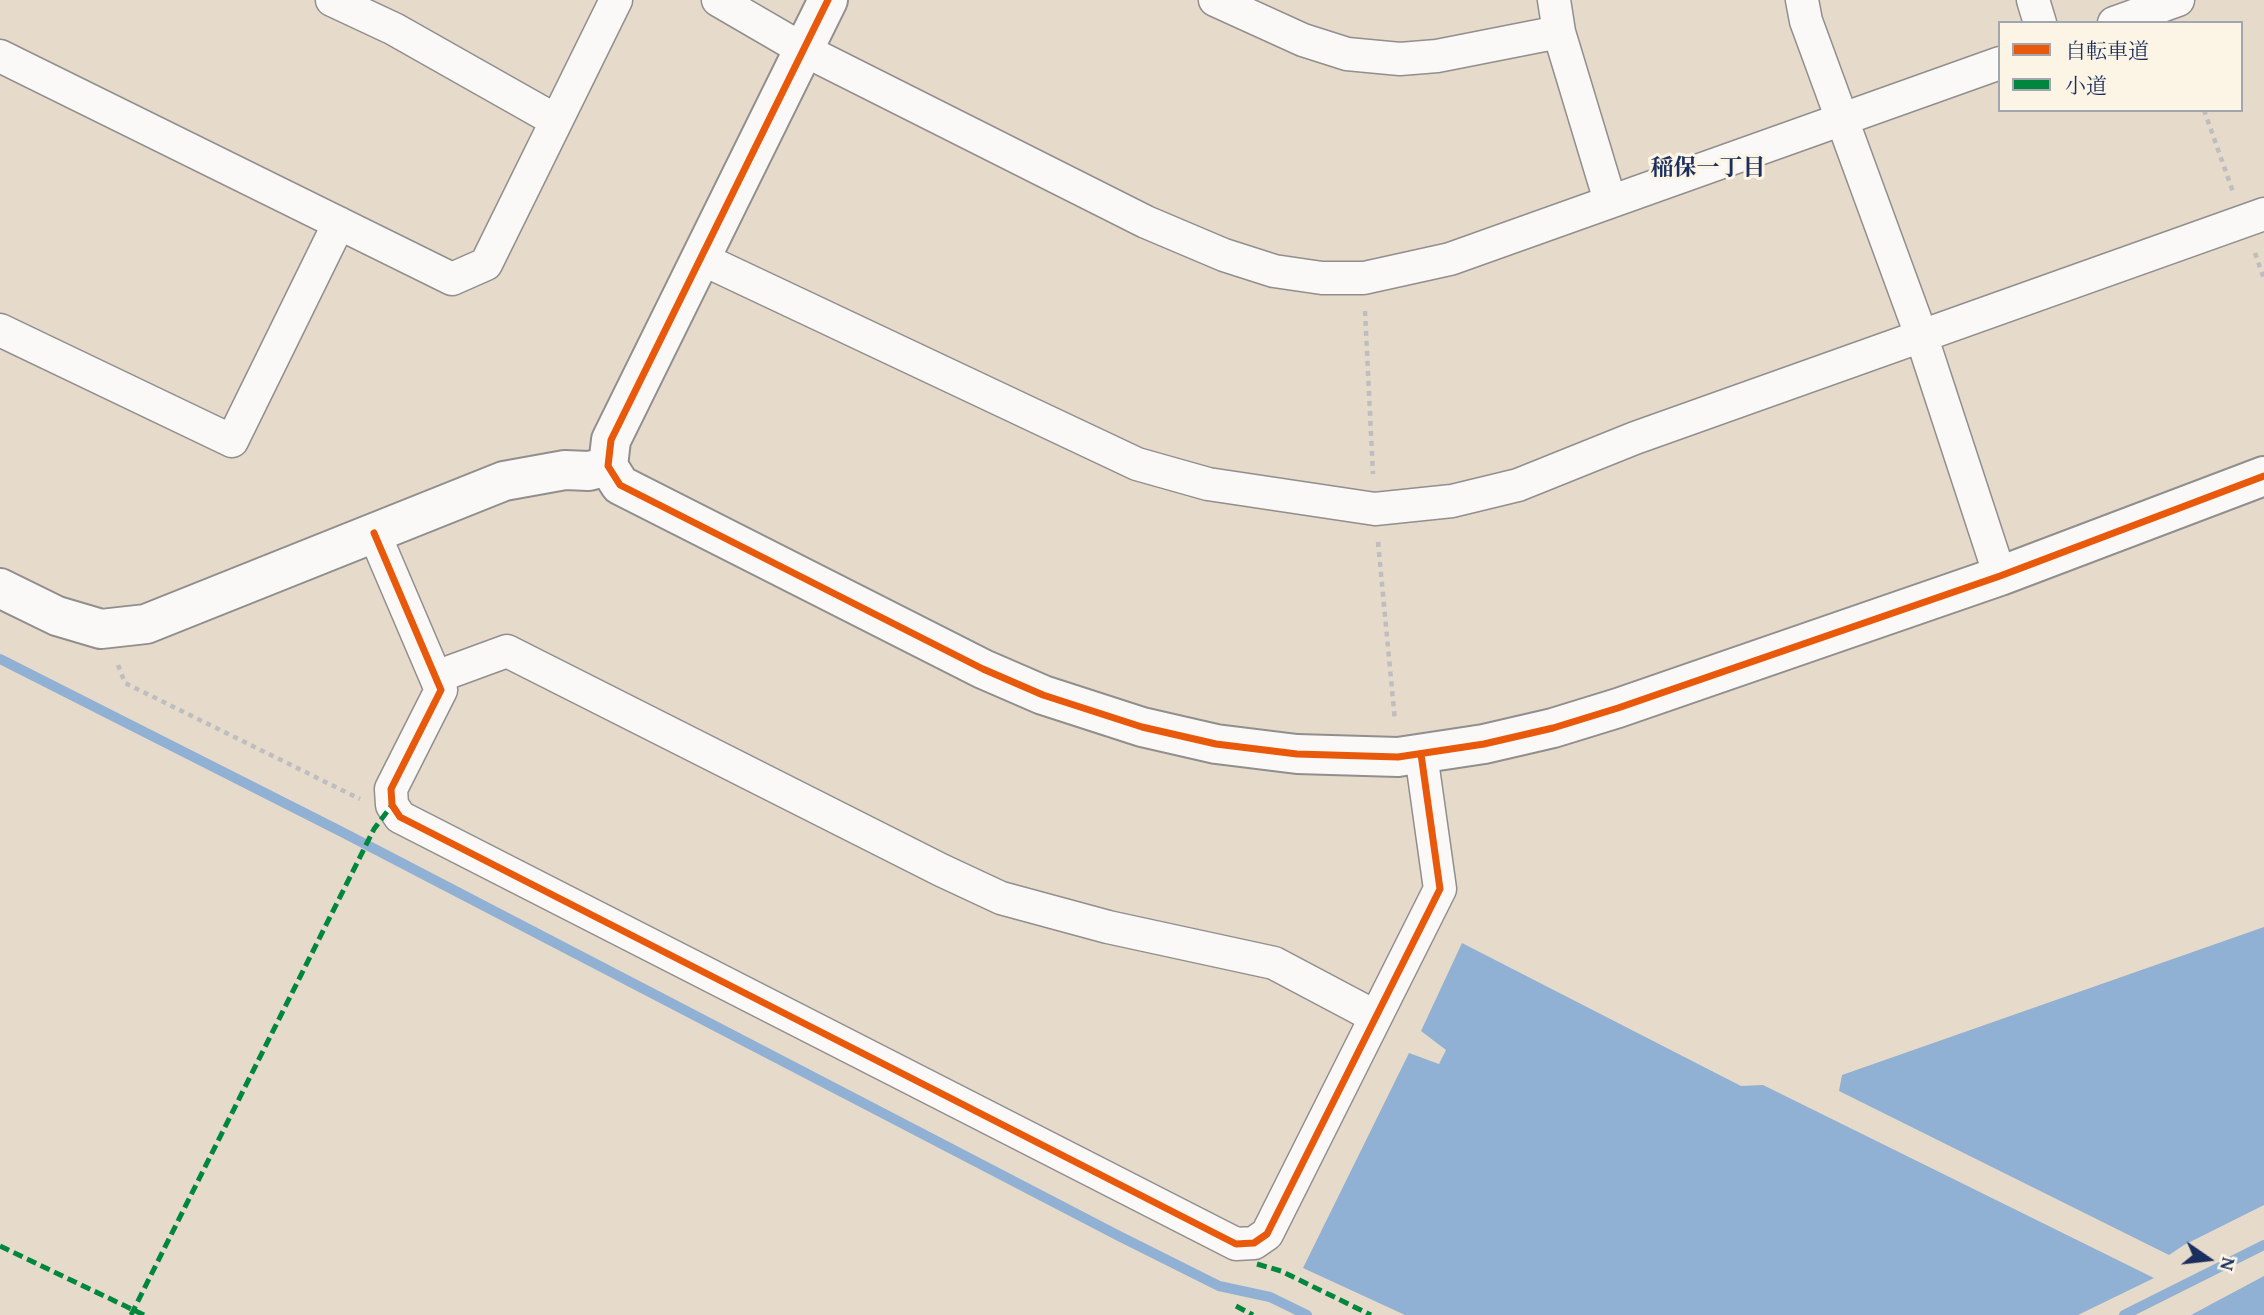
<!DOCTYPE html>
<meta charset="utf-8">
<style>
body{margin:0}
#map{position:relative;width:2264px;height:1315px;overflow:hidden;background:#e6daca;font-family:"Gentium Book Plus","Noto Serif JP",serif}
canvas{display:block}
.legend{position:absolute;left:1998px;top:21px;width:245px;height:91px;box-sizing:border-box;background:#fcf5e5;border:2px solid #a2a6af;margin:0;padding:9px 12px;list-style:none;font-size:21px;color:#1b2f5e}
.legend li{display:flex;align-items:center;gap:14px;height:35px}
.legend b{width:35px;border:2px solid #a2a6af}
.north{position:absolute;left:2173px;top:1224px;width:70px;height:70px;-webkit-text-stroke:5px #fcf5e5;paint-order:stroke;rotate:104deg;font-size:19px;font-weight:700;line-height:28px;text-align:center;color:#1b2f5e}
.north::after{content:'';display:block;margin:auto;width:24px;height:32px;background:#1b2f5e;clip-path:polygon(50% 0,100% 100%,50% 72%,0 100%)}
</style>
<div id="map">
<canvas width="2264" height="1315"></canvas>
<ul class="legend">
<li><b style="height:9px;background:#e8590c"></b>自転車道</li>
<li><b style="height:9px;background:#00873e"></b>小道</li>
</ul>
<div class="north">N</div>
</div>
<script>
const c = document.querySelector('canvas').getContext('2d');
c.lineJoin = 'round';
function paint(path, color) { c.fillStyle = color; c.fill(path, 'evenodd'); }
const poly = rows => new Path2D(rows.map(r => 'M' + r).join(''));
function stroke(path, color, width, dash) { c.strokeStyle = color; c.lineWidth = width; c.lineCap = dash ? 'butt' : 'round'; c.setLineDash(dash || []); c.stroke(path); }
function write(font, color, halo, rows, align = 'center') {
  c.font = font + ' "Gentium Book Plus","Noto Serif JP",serif'; c.lineWidth = 6; c.setLineDash([]); c.textBaseline = 'middle'; c.strokeStyle = halo; c.fillStyle = color; for (const [text, x, y, turn = 0] of rows) {
    c.save(); c.translate(x, y); c.rotate((+turn || 0) * Math.PI / 180); c.textAlign = isNaN(turn) ? turn : align; if (halo) c.strokeText(text, 0, 0); c.fillText(text, 0, 0); c.restore();
  }
}
paint(poly([
 [2264,927,2264,1205,2184,1245,2169,1255,1839,1091,1842,1075],
 [1462,943,1741,1086,1763,1085,2154,1278,2078,1315,1405,1315,1303,1268,1409,1053,1439,1064,1446,1050,1421,1031],
 [2264,1276,2264,1315,2191,1315]
]), '#91b1d4');
stroke(poly([
 [0,659,342,832,1119,1236,1219,1286,1270,1297,1307,1315],
 [2124,1315,2264,1245]
]), '#91b1d4', 10);
const minor = poly([
 [332,0,394,29,555,120],
 [718,0,804,50,1146,222,1224,255,1274,271,1322,278,1364,278,1450,259,2000,63],
 [1215,0,1303,40,1347,54,1400,59,1437,56,1559,32],
 [1554,0,1559,32,1610,201],
 [1802,0,1806,21,1921,335,2000,576],
 [2033,0,2040,23],
 [2114,23,2178,0],
 [0,56,452,279,486,264,616,0],
 [700,258,1137,464,1208,484,1375,509,1452,501,1518,485,1635,438,2264,214],
 [0,330,232,441,339,223],
 [374,533,441,690,391,789,392,805,400,817,1236,1244,1254,1243,1267,1234,1440,889,1421,754],
 [436,677,507,651,941,870,1001,898,1108,927,1274,963,1374,1016]
]);
const tertiary = poly([
 [828,0,611,440,608,466,620,485,983,669,1043,695,1142,727,1216,744,1297,754,1398,757,1484,744,1553,728,1618,708,2000,576,2264,476],
 [0,588,57,616,101,629,146,624,504,481,565,470,589,471,608,466]
]);
stroke(minor, '#918e8e', 35);
stroke(tertiary, '#918e8e', 42);
stroke(poly([
 [2204,110,2233,192],
 [2255,253,2264,279],
 [1365,311,1373,474],
 [1378,542,1395,721],
 [118,665,125,683,360,799]
]), '#bebec0', 4.5, [5, 5]);
stroke(minor, '#fbf9f7', 32);
stroke(tertiary, '#fbf9f7', 38);
stroke(poly([
 [0,1246,144,1315],
 [1257,1264,1281,1271,1371,1315],
 [1236,1306,1253,1315],
 [131,1315,374,829,392,805]
]), '#00873e', 5, [10, 5]);
stroke(poly([
 [828,0,611,440,608,466,620,485,983,669,1043,695,1142,727,1216,744,1297,754,1398,757,1484,744,1553,728,1618,708,2000,576,2264,476],
 [374,533,441,690,391,789,392,805,400,817,1236,1244,1254,1243,1267,1234,1440,889,1421,754]
]), '#e8590c', 7);
write('bold 23px', '#1b2f5e', '#fcf5e5', [
 ["稲保一丁目",1708,169]
]);
</script>
